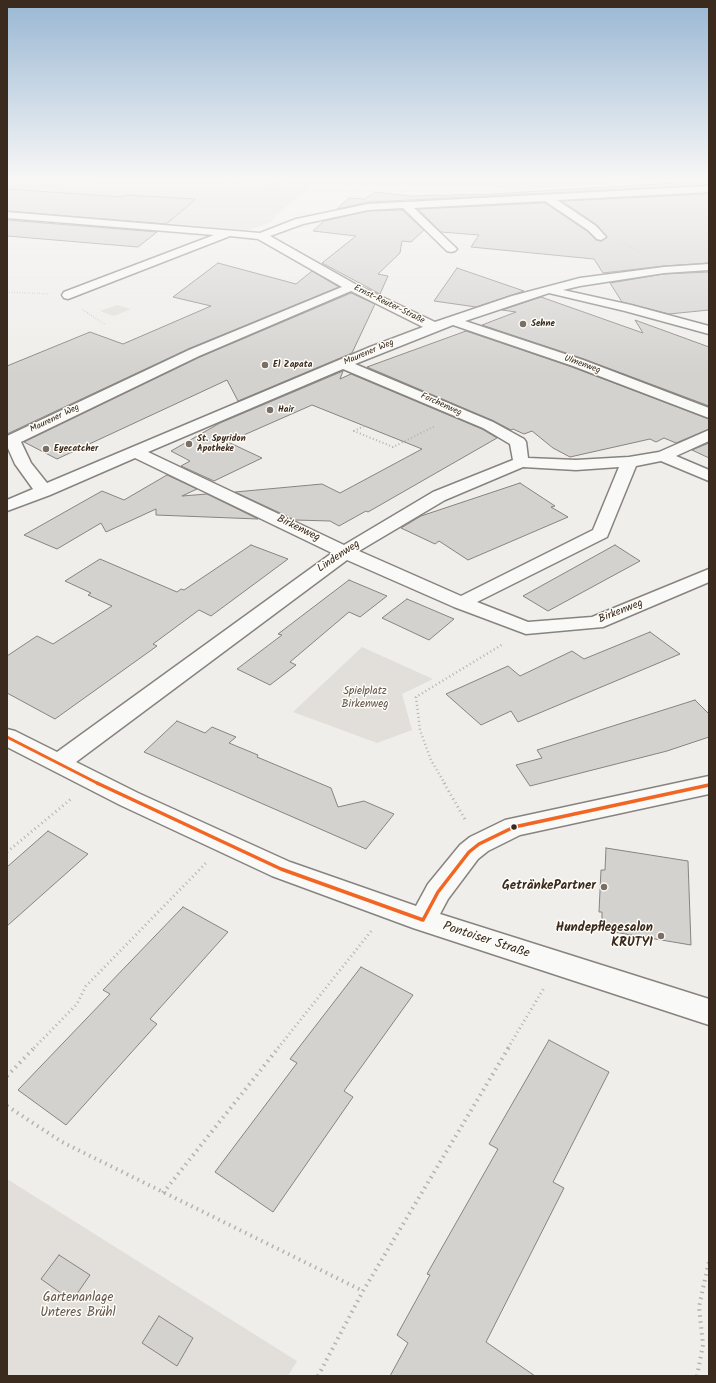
<!DOCTYPE html>
<meta charset="utf-8">
<style>
body{margin:0}
#map{position:relative;width:716px;height:1383px;overflow:hidden;background:#f0eeeb;font-family:Kalam,sans-serif}
canvas{display:block}
.frame{position:absolute;inset:0;border:8px solid #3b2a1e;pointer-events:none}
</style>
<div id="map">
<canvas width="716" height="1383"></canvas>
<div class="frame"></div>
</div>
<script>
const c = document.querySelector('canvas').getContext('2d');
c.lineJoin = 'round';
function paint(path, color) { c.fillStyle = color; c.fill(path, 'evenodd'); }
const poly = rows => new Path2D(rows.map(r => 'M' + r).join(''));
function stroke(path, color, width, dash) { c.strokeStyle = color; c.lineWidth = width; c.lineCap = dash ? 'butt' : 'round'; c.setLineDash(dash || []); c.stroke(path); }
function write(font, color, halo, rows, align = 'center') {
  c.font = font + ' Kalam,sans-serif'; c.lineWidth = 3; c.setLineDash([]); c.textBaseline = 'middle'; c.strokeStyle = halo; c.fillStyle = color; for (const [text, x, y, turn = 0] of rows) {
    c.save(); c.translate(x, y); c.rotate((+turn || 0) * Math.PI / 180); c.textAlign = isNaN(turn) ? turn : align; if (halo) c.strokeText(text, 0, 0); c.fillText(text, 0, 0); c.restore();
  }
}
paint(poly([
 [7,181,167,182,315,185,276,215,272,222,248,230,7,210]
]), '#e2deda');
paint(poly([
 [7,180,676,180,506,190,489,186,7,181],
 [117,305,131,309,114,316,100,311],
 [362,647,433,679,402,694,412,730,377,743,293,712],
 [7,1179,297,1361,288,1376,7,1376]
]), '#e2dfda');
const building = poly([
 [709,181,709,185,368,202,337,209,349,198,365,199,375,192,410,196,491,194,709,181],
 [7,189,122,197,125,195,196,199,166,224,7,211,7,189],
 [709,194,709,263,664,266,603,273,594,259,471,247,479,235,441,232,418,209,545,203,587,231,596,240,601,241,607,237,597,225,562,201,709,194],
 [402,210,424,230,411,242,402,241,400,253,378,274,388,276,380,294,322,263,356,236,313,231,324,221,368,211,402,210],
 [7,220,157,232,138,247,7,236,7,220],
 [218,263,296,284,312,271,339,287,188,349,7,434,7,366,90,332,123,344,211,306,173,297,218,263],
 [457,268,524,291,476,307,434,301,457,268],
 [709,272,709,310,669,314,622,302,610,283,664,274,709,272],
 [351,293,375,304,352,353,238,401,227,380,57,459,24,442,200,357,351,293],
 [541,297,643,333,635,320,709,347,709,406,584,359,482,325,516,312,502,310,541,297],
 [466,331,572,367,709,419,709,429,676,443,664,438,656,442,650,439,570,457,553,448,532,431,524,434,513,429,511,430,494,421,367,367,466,331],
 [343,371,340,379,351,374,482,429,497,438,368,512,366,511,339,526,330,521,295,520,235,492,322,484,340,493,422,449,312,405,228,442,262,458,214,481,181,466,190,461,171,451,220,423,343,371],
 [709,443,709,458,692,450,709,443],
 [167,475,197,489,182,496,207,494,258,519,156,515,156,509,106,532,101,523,57,549,24,535,102,491,124,500,167,475],
 [520,483,555,506,551,507,568,517,468,560,439,541,435,544,401,528,421,516,520,483],
 [251,545,288,559,211,616,199,610,153,644,157,646,55,719,7,693,7,656,37,636,53,644,112,606,88,595,91,593,65,581,100,559,177,592,181,589,184,590,251,545],
 [615,545,640,561,548,611,523,596,615,545],
 [349,580,387,596,360,617,349,612,290,662,296,665,270,685,237,669,282,635,278,634,349,580],
 [407,599,454,619,429,640,382,618,407,599],
 [650,632,680,654,518,722,511,711,481,725,446,694,508,666,520,676,572,651,584,659,650,632],
 [695,700,709,714,709,737,667,751,530,786,516,765,542,758,537,750,695,700],
 [177,721,205,733,212,727,236,737,229,743,258,755,257,757,331,788,338,807,364,801,394,814,366,849,144,752,177,721],
 [48,831,88,854,7,926,7,867,48,831],
 [606,848,688,861,691,945,602,930,602,912,599,912,601,870,605,870,606,848],
 [183,907,228,932,150,1019,157,1024,66,1125,18,1090,110,994,103,990,183,907],
 [361,967,413,995,344,1091,353,1097,273,1212,215,1172,297,1063,290,1059,361,967],
 [549,1040,609,1072,553,1182,564,1188,486,1342,535,1376,390,1376,408,1343,397,1335,430,1275,427,1274,498,1149,489,1144,549,1040],
 [59,1255,90,1275,72,1301,41,1279,59,1255],
 [159,1316,193,1338,177,1366,142,1343,159,1316]
]);
paint(building, '#d4d2cf');
stroke(building, '#88837f', 1);
const minor = poly([
 [709,186,709,192,557,200,596,226,606,237,601,240,597,239,588,230,545,201,414,208,455,247,457,249,455,251,451,252,447,251,403,208,368,210,303,224,270,236,355,284,435,322,512,296,580,278,664,267,709,264,709,270,664,273,580,286,563,290,631,305,709,326,709,334,625,311,549,293,465,321,583,360,709,408,709,418,573,366,453,325,355,364,493,422,524,439,526,442,528,458,576,460,629,457,659,452,709,430,709,441,676,456,709,470,709,481,661,461,636,466,607,537,477,602,528,622,592,617,709,569,709,582,603,627,526,634,454,607,347,560,76,762,138,793,290,862,416,906,428,884,460,845,470,837,505,820,709,776,709,794,520,835,488,851,478,859,448,899,440,914,709,999,709,1025,413,928,272,876,120,805,7,747,7,729,15,731,57,752,332,553,135,458,50,495,7,511,7,500,33,489,15,464,7,446,7,436,189,350,342,287,258,239,230,236,68,299,64,298,62,295,64,292,214,235,7,218,7,212,260,233,296,219,368,204,709,186],
 [351,291,423,327,370,347,47,483,31,463,21,442,199,356,351,291],
 [343,369,483,428,510,444,513,460,433,492,344,545,148,452,343,369],
 [523,467,576,470,619,467,593,530,461,596,359,551,445,500,523,467]
]);
stroke(minor, '#88837f', 3);
stroke(poly([
 [7,181,70,180],
 [621,242,640,252]
]), '#b4b2b0', 1, [0.5, 1.5]);
stroke(poly([
 [7,292,48,294],
 [83,310,106,325]
]), '#b4b2b0', 1.5, [0.5, 2]);
stroke(poly([
 [364,426,354,431,393,447,435,426]
]), '#b4b2b0', 2, [1, 2.5]);
stroke(poly([
 [445,784,431,760,420,730,416,697,503,644]
]), '#b4b2b0', 2.5, [1, 3]);
stroke(poly([
 [444,783,466,821],
 [7,852,71,799],
 [34,1048,77,1004,86,986,206,863],
 [278,1048,372,930],
 [508,1048,544,988]
]), '#b4b2b0', 3, [1, 3.5]);
stroke(poly([
 [7,1076,35,1047],
 [7,1106,62,1142,363,1291],
 [163,1193,279,1047],
 [318,1376,363,1291,509,1047],
 [697,1376,703,1345,699,1307,709,1261]
]), '#b4b2b0', 4, [1.5, 4.5]);
paint(minor, '#f9f9f7');
stroke(poly([
 [7,737,99,784]
]), '#f26522', 3);
stroke(poly([
 [97,783,281,869,423,920],
 [423,920,438,892,469,852,479,844,514,827,709,785]
]), '#f26522', 3.5);
const sky = c.createLinearGradient(0, 0, 0, 373);
sky.addColorStop(0, '#99b7d4');
sky.addColorStop(0.48, '#f8f7f6');
sky.addColorStop(1, '#f8f7f600');
c.fillStyle = sky;
c.fillRect(0, 0, 716, 373);
for (const [x, y, r, color] of [
 [523,324,4,"#7a6f66"],
 [265,365,4,"#7a6f66"],
 [270,410,4,"#7a6f66"],
 [189,444,4,"#7a6f66"],
 [46,449,4,"#7a6f66"],
 [514,827,3.5,"#3b2a1e"],
 [604,887,4,"#7a6f66"],
 [661,936,4,"#7a6f66"]
]) { const dot = new Path2D(); dot.arc(x, y, r, 0, 2 * Math.PI); c.fillStyle = color; c.fill(dot); stroke(dot, '#fdfcf7', 1.5); }
write('9px', '#3b2a1e', '#fdfcf7', [
 ["Ernst-Reuter-Straße",389,305,26],
 ["Maurener Weg",369,353,-23],
 ["Ulmenweg",582,365,20],
 ["Forchenweg",441,405,24],
 ["Maurener Weg",55,419,-26]
]);
write('bold 9px', '#3b2a1e', '#fdfcf7', [
 ["Sehne",531,324],
 ["El Zapata",273,365],
 ["Hair",278,410],
 ["St. Spyridon",197,439],
 ["Apotheke",197,449],
 ["Eyecatcher",54,449]
], 'left');
write('11px', '#3b2a1e', '#fdfcf7', [
 ["Birkenweg",298,529,26],
 ["Lindenweg",339,557,-34],
 ["Birkenweg",621,612,-22]
]);
write('11px', '#62544a', '#fdfcf7', [
 ["Spielplatz",365,692],
 ["Birkenweg",365,705]
]);
write('bold 13px', '#3b2a1e', '#fdfcf7', [
 ["GetränkePartner",596,887],
 ["Hundepflegesalon",653,929],
 ["KRUTYI",653,944]
], 'right');
write('13px', '#3b2a1e', '#fdfcf7', [
 ["Pontoiser Straße",486,941,18]
]);
write('13px', '#62544a', '#fdfcf7', [
 ["Gartenanlage",78,1299],
 ["Unteres Brühl",78,1314]
]);
</script>
